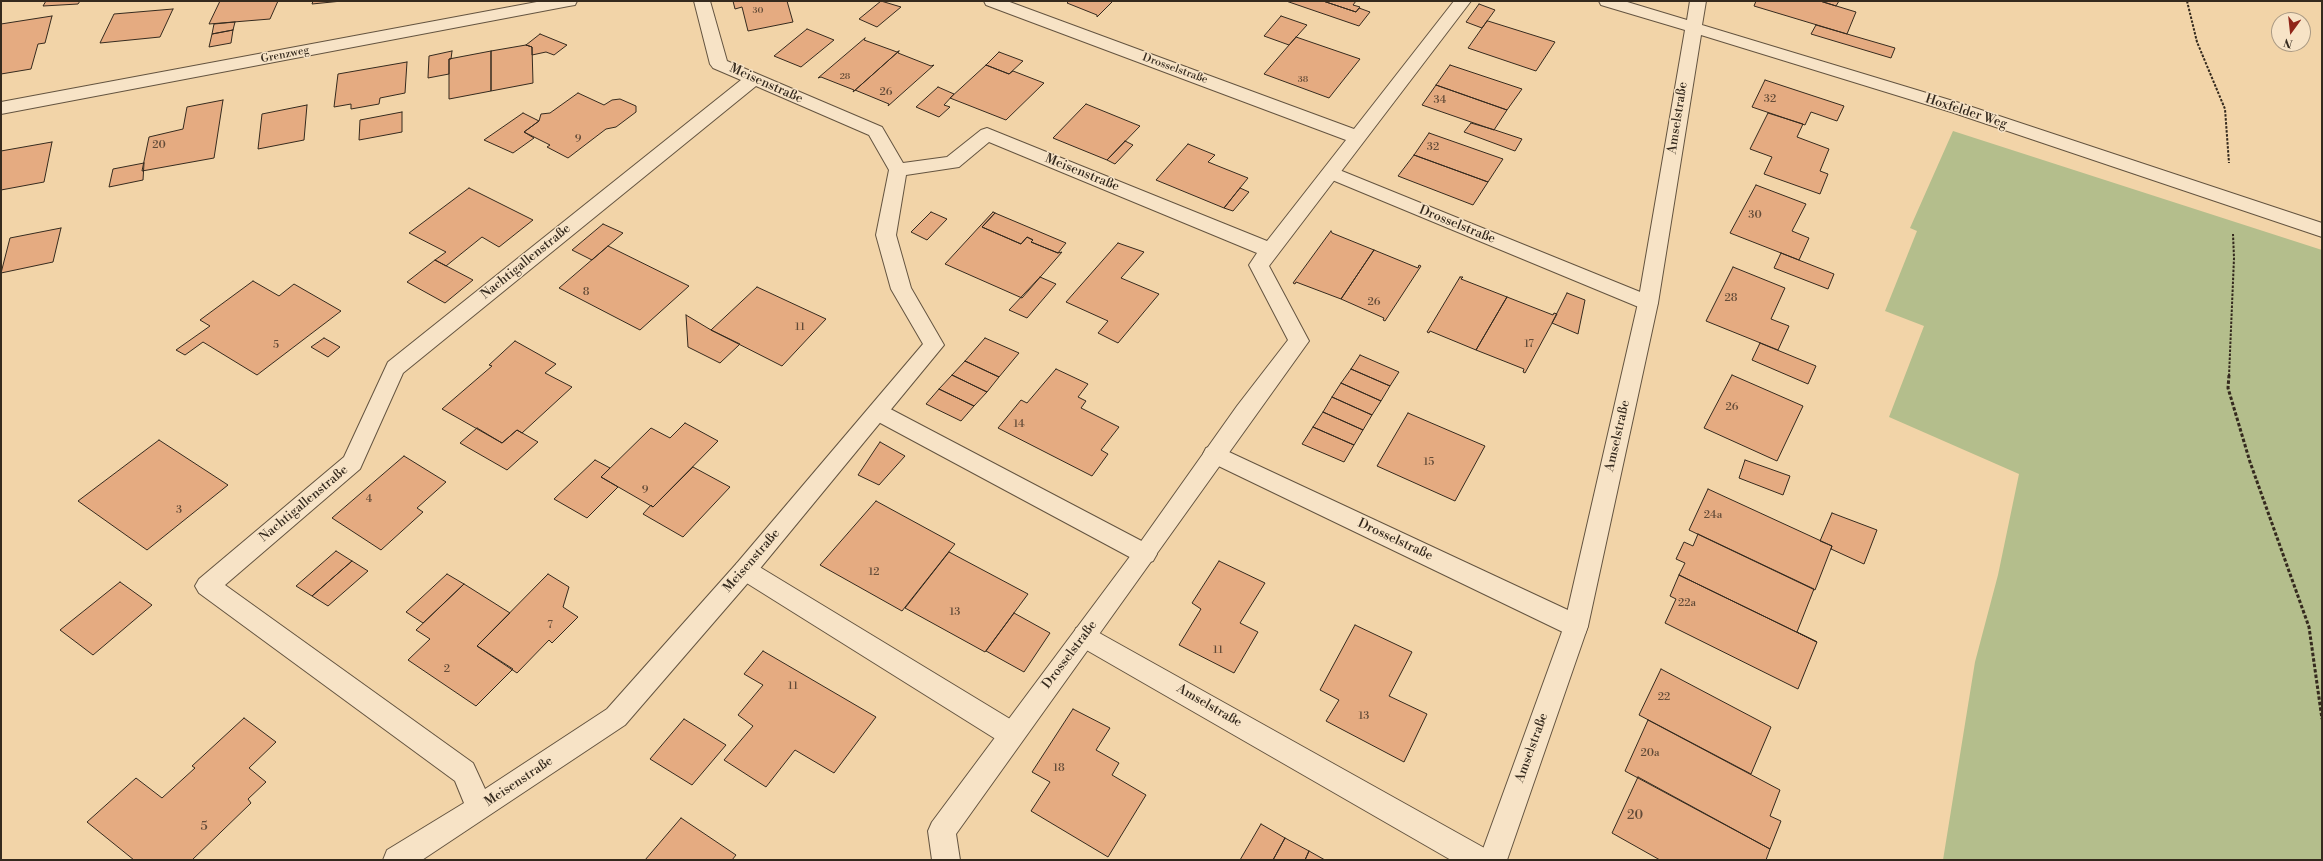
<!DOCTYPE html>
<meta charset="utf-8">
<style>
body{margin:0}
#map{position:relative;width:2323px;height:861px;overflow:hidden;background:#f2d4a8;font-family:"Libre Bodoni",serif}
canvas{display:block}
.frame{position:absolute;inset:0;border:2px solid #352a1e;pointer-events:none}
.north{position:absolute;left:2271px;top:12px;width:40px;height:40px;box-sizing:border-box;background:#f7e3c6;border:1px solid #a99983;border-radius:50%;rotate:195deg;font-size:11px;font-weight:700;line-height:16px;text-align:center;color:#352a1e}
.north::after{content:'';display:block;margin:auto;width:14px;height:18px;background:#8f2418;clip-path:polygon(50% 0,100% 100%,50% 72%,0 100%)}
</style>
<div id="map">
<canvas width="2323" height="861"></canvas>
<div class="frame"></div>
<div class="north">N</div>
</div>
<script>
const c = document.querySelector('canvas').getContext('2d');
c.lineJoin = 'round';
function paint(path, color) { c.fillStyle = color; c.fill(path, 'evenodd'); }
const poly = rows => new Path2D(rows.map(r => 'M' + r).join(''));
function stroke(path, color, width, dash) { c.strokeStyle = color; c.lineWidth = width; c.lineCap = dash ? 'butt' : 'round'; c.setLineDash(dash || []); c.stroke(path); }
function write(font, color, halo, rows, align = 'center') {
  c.font = font + ' "Libre Bodoni",serif'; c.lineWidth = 3; c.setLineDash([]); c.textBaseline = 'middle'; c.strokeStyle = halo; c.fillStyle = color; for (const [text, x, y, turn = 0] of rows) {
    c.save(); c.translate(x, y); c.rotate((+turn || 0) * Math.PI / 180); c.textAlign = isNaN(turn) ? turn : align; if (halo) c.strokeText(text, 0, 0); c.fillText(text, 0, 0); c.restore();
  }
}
paint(poly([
 [1953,131,2322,250,2322,860,1943,860,1975,662,1998,575,2019,474,1889,417,1924,326,1885,311,1917,231,1910,228]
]), '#b4be8c');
const building = poly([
 [46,1,80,1,78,4,43,6,46,1],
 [220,1,278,1,270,19,209,24,220,1],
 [313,1,342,1,312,4,313,1],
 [733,1,787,1,793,22,748,31,742,7,735,9,733,1],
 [881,1,901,7,877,27,859,19,881,1],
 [1069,1,1113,1,1097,17,1097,15,1067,3,1069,1],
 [1286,1,1323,1,1356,12,1359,8,1370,12,1359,26,1286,1],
 [1323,1,1356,1,1353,5,1360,7,1356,12,1323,1],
 [1756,1,1820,1,1856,12,1847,34,1754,6,1756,1],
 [1820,1,1839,1,1836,6,1820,1],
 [1479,4,1495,10,1482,28,1466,22,1479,4],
 [173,9,160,37,100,43,114,14,173,9],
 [52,16,45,43,38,44,31,69,1,74,1,24,52,16],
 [1281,16,1307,25,1289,45,1264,36,1281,16],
 [1487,21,1488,21,1555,42,1536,71,1468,48,1487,21],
 [235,22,233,30,212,34,214,24,235,22],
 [1816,25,1847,34,1895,48,1891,58,1811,34,1816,25],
 [807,29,834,40,801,67,774,56,807,29],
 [233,30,231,43,209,47,212,34,233,30],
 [540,34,567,45,554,55,546,52,532,55,532,47,526,45,540,34],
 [1296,37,1360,59,1329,98,1264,74,1296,37],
 [865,38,864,40,897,52,899,51,853,92,854,90,821,77,818,78,865,38],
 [526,45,532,47,533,83,491,91,491,51,526,45],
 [452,51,451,59,449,59,449,74,428,78,429,56,452,51],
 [491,51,491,91,449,99,449,59,491,51],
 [899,51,898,53,931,66,934,65,888,106,889,104,855,90,853,92,899,51],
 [999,52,1023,61,1009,74,986,65,999,52],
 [407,62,405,93,380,98,379,104,351,109,351,104,334,107,338,74,407,62],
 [986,65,1009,74,1013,71,1044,83,1006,120,950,98,986,65],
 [1450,65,1522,89,1507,110,1436,85,1450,65],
 [1765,80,1844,106,1837,121,1811,112,1805,125,1752,107,1765,80],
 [1436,85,1507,110,1494,130,1422,105,1436,85],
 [938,87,954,94,944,105,950,107,939,117,916,107,938,87],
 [578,93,604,105,612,100,620,99,636,106,636,112,616,127,606,129,568,158,547,147,550,145,524,132,539,121,541,114,550,113,578,93],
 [223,100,214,158,142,171,149,137,183,129,187,107,223,100],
 [1086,104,1140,126,1107,160,1053,138,1086,104],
 [307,105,304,140,258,149,262,114,307,105],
 [402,112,402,132,359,140,360,120,402,112],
 [523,113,539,121,524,132,534,138,513,153,484,140,523,113],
 [1768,113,1803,124,1797,137,1829,149,1820,171,1828,174,1820,194,1764,174,1772,157,1750,149,1768,113],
 [1471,123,1495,130,1522,139,1515,151,1464,132,1471,123],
 [1429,133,1503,159,1488,182,1414,155,1429,133],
 [1125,141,1133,145,1115,164,1107,160,1125,141],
 [52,142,44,182,1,190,1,151,52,142],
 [1188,144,1215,155,1208,162,1248,178,1224,208,1156,180,1188,144],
 [1414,155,1488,182,1473,205,1398,176,1414,155],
 [144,163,143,180,109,187,113,169,144,163],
 [1756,185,1806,204,1792,231,1809,238,1799,260,1730,233,1756,185],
 [469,188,533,220,499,247,482,237,446,266,435,260,446,252,409,233,469,188],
 [1240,188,1249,192,1233,211,1224,208,1240,188],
 [931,212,947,219,927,240,911,232,931,212],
 [993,212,995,213,982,227,1021,244,1027,237,1033,240,1031,242,1058,253,1062,252,1022,298,945,264,993,212],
 [995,213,1066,243,1058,253,1031,242,1033,240,1027,237,1021,244,982,227,995,213],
 [603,224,623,233,592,260,572,250,603,224],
 [61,228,53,262,1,273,10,238,61,228],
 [1331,231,1332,233,1374,250,1341,299,1296,282,1295,284,1293,283,1331,231],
 [1118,243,1144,252,1121,278,1159,294,1118,343,1098,333,1108,321,1066,302,1118,243],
 [608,246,689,286,640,330,559,288,608,246],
 [1374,250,1418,268,1419,265,1421,266,1385,321,1383,320,1384,318,1341,299,1374,250],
 [1781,253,1834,274,1828,289,1774,268,1781,253],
 [435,260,473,280,445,303,407,282,435,260],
 [1733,267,1785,288,1771,319,1789,326,1778,350,1706,321,1733,267],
 [1040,277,1056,284,1027,318,1009,310,1040,277],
 [1460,277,1463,277,1461,279,1507,297,1476,350,1430,331,1429,333,1427,332,1460,277],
 [253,281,279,296,294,284,341,311,257,375,203,342,185,355,176,350,210,326,200,320,253,281],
 [757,287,826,319,782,366,711,330,757,287],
 [1567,293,1585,300,1578,334,1552,323,1567,293],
 [1507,297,1553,315,1554,313,1557,314,1525,373,1523,372,1524,369,1476,350,1507,297],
 [686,315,711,330,740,344,720,363,688,347,686,315],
 [324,338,340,347,328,357,311,347,324,338],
 [985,338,1019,353,999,377,965,361,985,338],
 [515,341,556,364,545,373,572,387,522,433,517,430,502,443,442,409,492,366,489,365,515,341],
 [1760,343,1816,366,1808,384,1752,360,1760,343],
 [1360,355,1399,372,1390,386,1351,369,1360,355],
 [965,361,999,377,987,392,952,375,965,361],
 [1056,369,1088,384,1078,397,1086,401,1081,408,1119,427,1101,450,1108,454,1092,476,998,428,1021,400,1027,403,1056,369],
 [1351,369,1390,386,1381,401,1341,383,1351,369],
 [952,375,987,392,974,406,939,389,952,375],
 [1732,375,1803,406,1777,461,1704,428,1732,375],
 [1341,383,1381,401,1372,415,1332,397,1341,383],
 [939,389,974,406,961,421,926,404,939,389],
 [1332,397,1372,415,1363,430,1323,412,1332,397],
 [1323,412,1363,430,1354,445,1313,427,1323,412],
 [1408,413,1485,446,1455,501,1377,466,1408,413],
 [685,423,718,441,653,507,601,477,651,428,670,438,685,423],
 [1313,427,1354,445,1344,462,1302,444,1313,427],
 [477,428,502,443,517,430,538,442,507,470,460,443,477,428],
 [159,440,228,485,147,550,78,501,159,440],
 [880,442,905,456,879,485,858,475,880,442],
 [404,456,446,482,417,508,423,512,381,550,332,518,404,456],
 [595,460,610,468,601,477,618,487,587,518,554,499,595,460],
 [1745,460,1790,476,1783,495,1739,478,1745,460],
 [693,467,730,487,683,537,643,514,651,505,653,507,693,467],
 [1708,489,1832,546,1815,590,1689,530,1708,489],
 [876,501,955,544,902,611,820,565,876,501],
 [1832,513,1877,530,1864,564,1831,549,1832,546,1820,541,1832,513],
 [1698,534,1814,589,1797,632,1817,642,1679,575,1685,563,1676,559,1684,542,1693,546,1698,534],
 [336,551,352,561,312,596,296,586,336,551],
 [949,552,1028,594,985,652,905,608,949,552],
 [352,561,368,571,328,606,312,596,352,561],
 [1219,561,1265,583,1240,623,1258,632,1234,673,1179,645,1201,609,1192,603,1219,561],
 [447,574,464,584,423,623,406,612,447,574],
 [548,574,569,587,563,607,578,617,552,643,549,640,517,673,477,646,548,574],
 [1679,575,1817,642,1798,689,1665,623,1676,599,1670,596,1679,575],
 [120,582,152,605,93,655,60,630,120,582],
 [464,584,510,613,477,646,513,669,476,706,408,660,430,639,416,630,464,584],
 [1014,613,1050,633,1024,672,986,651,1014,613],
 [1355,625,1412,652,1389,696,1427,714,1404,762,1326,721,1339,700,1320,690,1355,625],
 [763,651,876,717,834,773,795,750,766,787,724,760,753,726,738,715,763,685,744,674,763,651],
 [1661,669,1771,727,1751,774,1639,715,1661,669],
 [1073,709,1110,728,1096,750,1119,763,1112,775,1146,795,1108,857,1031,811,1050,782,1032,772,1073,709],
 [244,718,276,742,249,768,266,782,248,799,251,803,192,860,134,860,87,822,136,778,162,798,195,768,192,766,244,718],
 [684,719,726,745,692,785,650,759,684,719],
 [1648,720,1780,790,1770,816,1781,821,1770,849,1625,771,1648,720],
 [1638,777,1770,849,1766,860,1660,860,1612,833,1638,777],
 [681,818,736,855,732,860,645,860,681,818],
 [1261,824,1285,838,1273,860,1240,860,1261,824],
 [1285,838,1309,851,1305,860,1273,860,1285,838],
 [1309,851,1325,860,1305,860,1309,851]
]);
paint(building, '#e5ab81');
stroke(building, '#352a1e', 1);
const service = poly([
 [1332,167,1655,298,1658,303,1655,308,1648,311,1641,308,1325,177,1323,173,1325,169,1332,167],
 [879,403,1153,547,1157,554,1153,561,1145,564,1137,561,871,418,868,412,871,406,879,403],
 [1214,445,1585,618,1588,626,1585,634,1576,637,1567,634,1206,460,1203,454,1206,448,1214,445],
 [745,560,753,563,1020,725,1024,734,1020,743,1011,746,1002,743,737,577,733,570,737,563,745,560],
 [1085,625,1488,850,1492,860,1451,860,1076,644,1073,636,1076,628,1085,625]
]);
const minor = poly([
 [542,1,577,1,575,5,569,6,1,114,1,102,542,1],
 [694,1,710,1,727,61,882,127,903,163,947,157,981,130,987,128,1267,241,1346,140,986,5,984,1,1007,1,1354,129,1454,1,1471,1,1269,266,1309,341,956,834,960,860,932,860,928,831,932,822,1137,547,1237,406,1288,340,1249,265,1257,253,989,142,959,167,906,175,896,235,911,288,944,345,753,577,625,725,422,860,383,860,387,850,464,803,455,781,199,593,195,586,199,579,344,457,388,362,741,80,713,68,710,64,694,1],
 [756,86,869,135,889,170,876,235,891,289,923,344,737,563,607,709,485,789,473,763,225,585,360,469,403,373,756,86],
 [1599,1,1624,1,1687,20,1690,1,1706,1,1702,25,1963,104,2322,223,2322,237,1951,112,1701,35,1658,303,1588,626,1507,860,1479,860,1564,626,1638,303,1685,30,1601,5,1599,1]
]);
stroke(service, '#645440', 2);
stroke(minor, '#645440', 2);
stroke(poly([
 [2187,1,2197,42,2225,109,2229,163],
 [2229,376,2234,258,2233,234]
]), '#352a1e', 2, [2.5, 1.5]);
stroke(poly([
 [2229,375,2228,388,2250,462,2309,627,2322,719]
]), '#352a1e', 3, [3.5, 2]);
paint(service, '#f7e3c6');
paint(minor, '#f7e3c6');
write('9px', '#614a37', null, [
 ["30",758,11],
 ["28",845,77],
 ["38",1303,80]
]);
write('11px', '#352a1e', '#f7e3c6', [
 ["Grenzweg",285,55,-11],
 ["Drosselstraße",1175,69,20]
]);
write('11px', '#614a37', null, [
 ["26",886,92],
 ["32",1770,99],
 ["34",1440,100],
 ["9",578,139],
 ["20",159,145],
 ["32",1433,147],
 ["30",1755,215],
 ["8",586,292],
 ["28",1731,298],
 ["26",1374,302],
 ["11",800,327],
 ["17",1529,344],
 ["5",276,345],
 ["26",1732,407],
 ["14",1019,424],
 ["15",1429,462],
 ["9",645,490],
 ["4",369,499],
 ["3",179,510],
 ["24a",1713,515],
 ["12",874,572],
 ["22a",1687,603],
 ["13",955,612],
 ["7",550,625],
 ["11",1218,650],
 ["2",447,669],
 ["11",793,686],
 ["22",1664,697],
 ["13",1364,716],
 ["20a",1650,753],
 ["18",1059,768]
]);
write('13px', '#352a1e', '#f7e3c6', [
 ["Meisenstraße",766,84,24],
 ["Hoxfelder Weg",1966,112,18],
 ["Amselstraße",1678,118,-81],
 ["Meisenstraße",1082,173,22],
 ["Drosselstraße",1457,225,22],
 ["Nachtigallenstraße",526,262,-39],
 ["Amselstraße",1618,436,-77],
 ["Nachtigallenstraße",304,504,-40],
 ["Drosselstraße",1395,540,25],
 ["Meisenstraße",752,561,-49],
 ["Drosselstraße",1070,655,-53],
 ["Amselstraße",1209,706,30],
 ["Amselstraße",1532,748,-70],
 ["Meisenstraße",519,782,-34]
]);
write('13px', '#614a37', null, [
 ["20",1635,816],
 ["5",204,827]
]);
</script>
